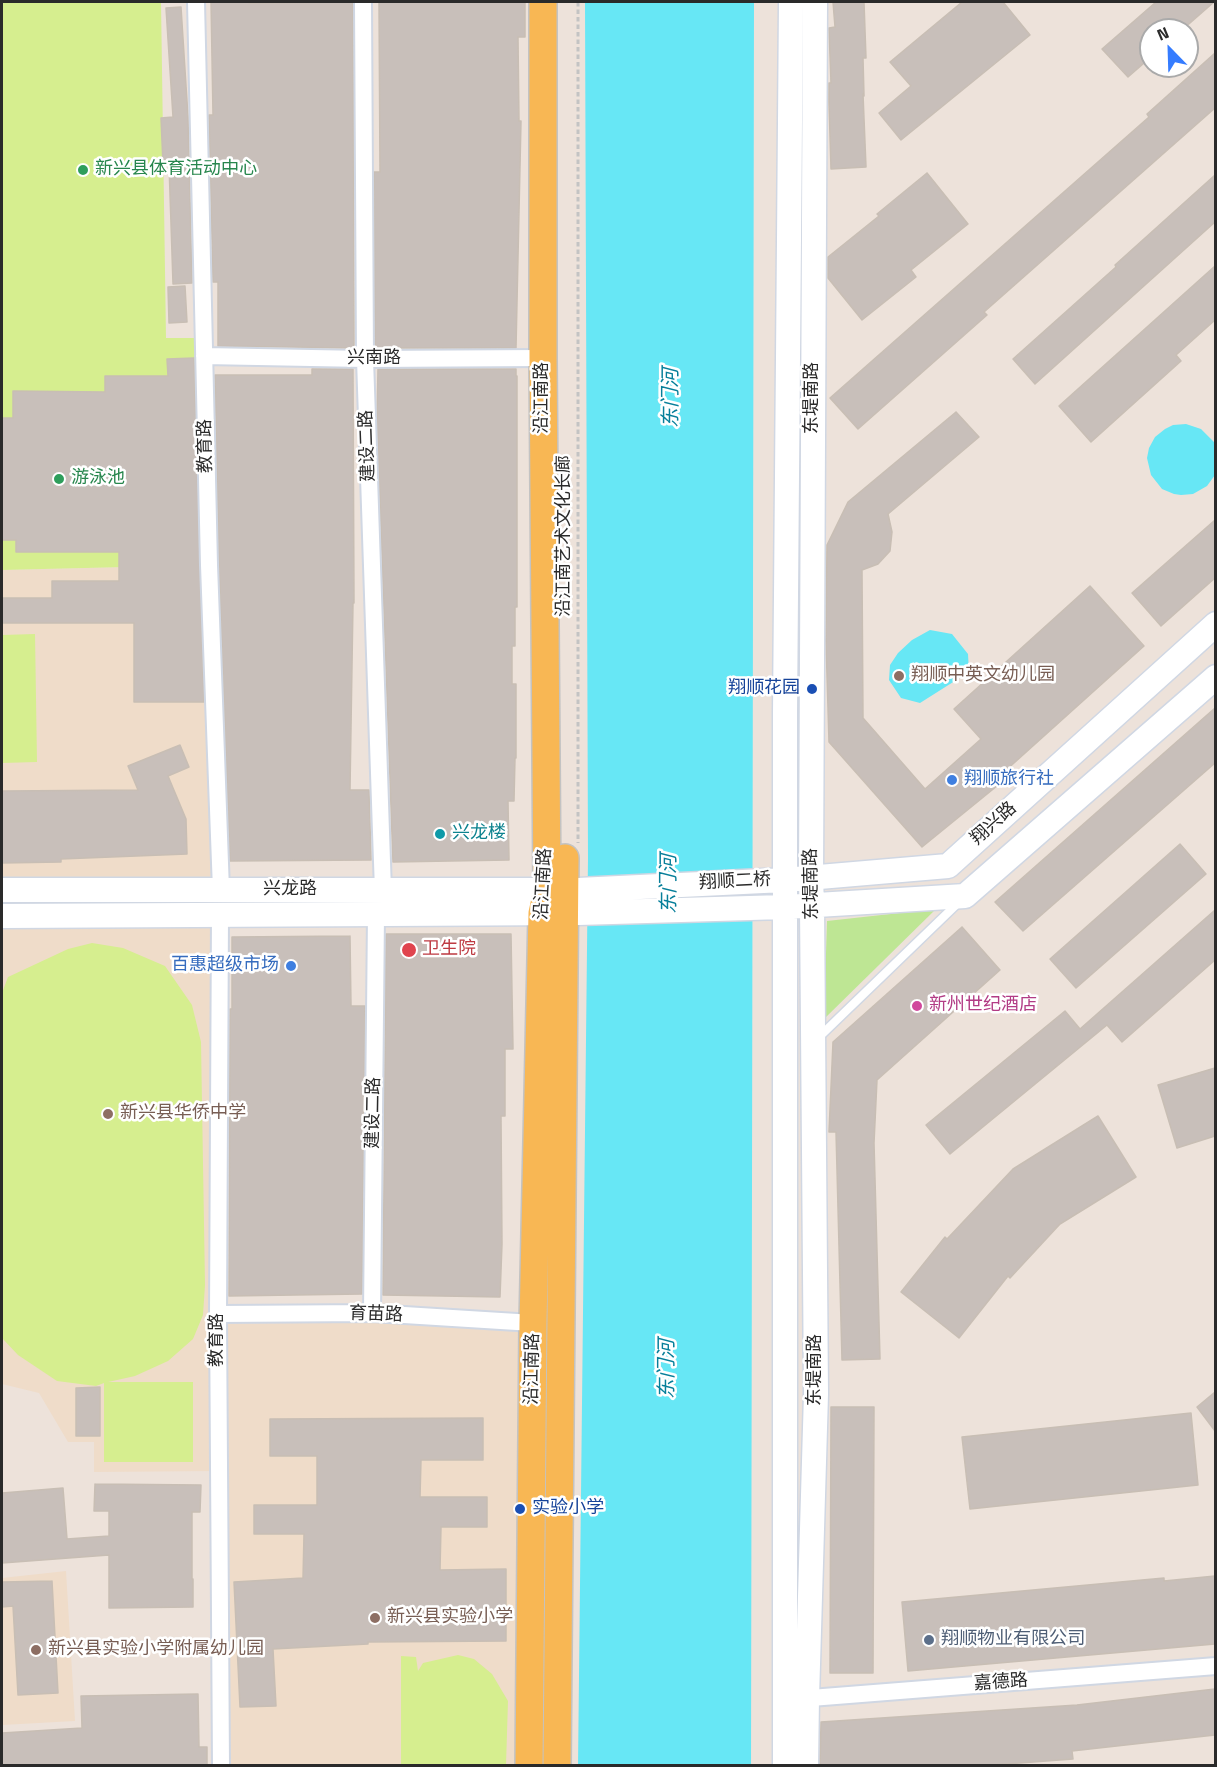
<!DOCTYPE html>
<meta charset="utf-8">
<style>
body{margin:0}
#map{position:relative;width:1217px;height:1767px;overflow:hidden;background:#ede2da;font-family:"Titillium Web",sans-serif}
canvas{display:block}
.frame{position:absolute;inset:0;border:3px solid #2a2a2a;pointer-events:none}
.north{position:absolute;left:1139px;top:18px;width:60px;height:60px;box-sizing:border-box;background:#fff;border:2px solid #aaa;border-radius:50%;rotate:337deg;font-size:16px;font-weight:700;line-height:24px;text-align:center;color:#2a2a2a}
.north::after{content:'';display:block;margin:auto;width:21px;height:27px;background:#357cff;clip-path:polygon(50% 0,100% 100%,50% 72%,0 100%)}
</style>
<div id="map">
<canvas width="1217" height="1767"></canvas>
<div class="frame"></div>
<div class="north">N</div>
</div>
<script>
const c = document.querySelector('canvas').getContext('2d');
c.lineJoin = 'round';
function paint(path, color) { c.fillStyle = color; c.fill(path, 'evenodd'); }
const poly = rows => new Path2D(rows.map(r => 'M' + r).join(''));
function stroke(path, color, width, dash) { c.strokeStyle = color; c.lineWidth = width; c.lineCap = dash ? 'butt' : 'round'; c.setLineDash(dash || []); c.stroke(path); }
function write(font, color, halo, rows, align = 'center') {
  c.font = font + ' "Titillium Web","Noto Sans SC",sans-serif'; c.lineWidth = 5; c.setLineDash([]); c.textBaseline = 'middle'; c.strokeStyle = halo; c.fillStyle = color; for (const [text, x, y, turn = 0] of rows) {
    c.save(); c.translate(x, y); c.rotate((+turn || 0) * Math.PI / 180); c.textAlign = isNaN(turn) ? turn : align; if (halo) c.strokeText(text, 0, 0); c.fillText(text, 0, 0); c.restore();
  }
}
paint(poly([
 [209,565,211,873,210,915,218,1313,533,1323,529,1765,221,1765,218,1471,94,1472,94,1442,68,1442,39,1393,2,1384,2,570],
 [66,1571,75,1721,2,1725,2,1578]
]), '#efdcc9');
paint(poly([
 [936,909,824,1019,827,921]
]), '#bee694');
paint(poly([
 [2,2,161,2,166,338,204,338,209,565,2,570],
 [35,634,37,762,2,763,2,635],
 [92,943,123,948,165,966,192,1005,201,1042,205,1285,203,1315,193,1339,168,1361,135,1376,108,1382,193,1382,193,1462,104,1462,104,1383,96,1386,57,1381,18,1355,2,1338,2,993,8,977,68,949],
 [458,1655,474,1659,492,1674,508,1701,506,1765,401,1765,401,1656,416,1657,418,1671,423,1663]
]), '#d6ee8f');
paint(poly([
 [585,2,754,2,751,1765,578,1766,588,858],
 [1186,424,1201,429,1214,442,1215,475,1207,486,1193,494,1181,495,1174,494,1162,489,1151,475,1147,458,1149,448,1155,437,1165,429,1173,425],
 [930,630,952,634,968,654,969,672,920,703,901,698,889,680,890,665,898,653,912,640]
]), '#67e7f5');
const building = poly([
 [211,2,249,2,249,3,353,2,354,348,218,346,218,282,213,282,209,115,213,115,211,2],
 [379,2,525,2,525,37,518,37,519,121,521,121,516,348,375,348,374,172,380,172,379,2],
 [833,2,864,2,866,58,863,58,864,96,863,94,866,167,831,169,829,102,829,83,831,83,829,28,835,27,833,2],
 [962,2,1003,2,1030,35,901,140,879,113,911,86,890,62,962,2],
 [1156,2,1214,2,1182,30,1151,30,1151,57,1128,77,1102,49,1156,2],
 [181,7,188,117,192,283,173,284,169,164,163,164,161,118,173,117,166,8,181,7],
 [1215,53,1215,108,984,312,987,315,858,429,830,398,1149,117,1147,114,1215,53],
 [927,173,968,224,911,270,916,277,862,320,828,278,828,257,879,216,877,214,927,173],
 [1215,175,1215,222,1035,384,1013,359,1116,267,1115,265,1215,175],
 [1215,266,1215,320,1176,355,1181,361,1091,442,1059,406,1215,266],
 [185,286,187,322,169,323,168,287,185,286],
 [194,358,204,702,134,702,134,623,2,623,2,598,52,598,52,581,119,581,119,552,16,552,16,540,2,540,2,418,13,418,13,391,105,392,105,376,168,376,167,359,194,358],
 [312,369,353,369,354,603,353,603,350,790,369,790,371,860,230,861,219,565,215,375,312,375,312,369],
 [378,369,516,369,516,376,517,376,517,607,515,607,515,646,512,646,512,684,516,684,516,758,515,758,514,801,508,801,509,860,393,862,377,416,378,369],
 [956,412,979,437,888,514,892,532,890,551,878,564,862,570,863,718,925,789,981,739,954,709,1090,586,1144,646,1004,772,1008,777,922,847,829,742,826,641,827,545,848,502,956,412],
 [1215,520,1215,578,1161,626,1132,593,1215,520],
 [1215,708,1215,763,1023,931,995,902,1215,708],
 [180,745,189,767,168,776,186,819,187,854,61,859,61,862,2,863,2,791,138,790,128,766,180,745],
 [1180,844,1206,874,1076,988,1050,959,1180,844],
 [1215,910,1215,960,1122,1042,1107,1025,950,1154,926,1125,1065,1011,1080,1029,1215,910],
 [962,927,1000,970,877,1080,874,1143,880,1359,842,1360,836,1132,829,1132,833,1042,962,927],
 [386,934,511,934,513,1049,505,1049,505,1116,501,1116,502,1244,500,1297,383,1295,386,934],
 [350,936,351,1006,365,1006,362,1294,229,1296,230,1009,232,1009,232,937,350,936],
 [1215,1068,1215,1136,1177,1148,1158,1085,1215,1068],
 [1098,1116,1136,1177,1060,1224,1010,1278,1008,1276,959,1338,901,1292,945,1237,947,1239,1013,1169,1098,1116],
 [100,1387,100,1436,76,1436,76,1388,100,1387],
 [1215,1392,1215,1431,1197,1407,1215,1392],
 [831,1407,874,1407,873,1673,830,1673,831,1407],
 [1191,1413,1198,1485,970,1509,962,1437,1191,1413],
 [483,1418,483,1460,421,1460,420,1497,487,1497,487,1527,441,1527,440,1570,506,1569,506,1641,368,1642,368,1644,273,1649,276,1706,240,1707,234,1582,303,1578,304,1534,254,1534,254,1505,317,1505,317,1456,270,1456,270,1419,483,1418],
 [95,1484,201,1485,200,1512,192,1512,192,1579,193,1579,193,1607,109,1608,109,1555,2,1563,2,1493,63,1488,67,1539,109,1536,109,1511,94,1511,95,1484],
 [1215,1576,1215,1644,908,1671,902,1602,1164,1578,1164,1581,1215,1576],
 [52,1581,58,1693,18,1695,13,1606,2,1607,2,1582,52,1581],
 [1215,1689,1215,1735,1072,1751,1073,1759,980,1766,820,1766,821,1722,1077,1705,1215,1689],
 [198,1694,199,1747,207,1747,207,1766,2,1766,2,1733,82,1728,81,1696,198,1694]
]);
paint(building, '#c8bfba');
stroke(building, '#c8beb4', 1.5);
const lane = poly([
 [817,1039,959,902]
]);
const street = poly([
 [196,2,209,565,221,890],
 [363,2,365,359,383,891],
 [204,356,365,359,543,358],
 [220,914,218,1314,221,1766],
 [372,1313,376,914],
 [218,1314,372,1313,533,1323],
 [798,1699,1216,1666]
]);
const secondary = poly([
 [2,890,578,890,784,880,948,866,1216,624],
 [2,916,578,913,784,907,965,896,1216,677],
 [785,1766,785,712,791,2],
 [806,1766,807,1698,816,1394,812,906,811,878,815,2]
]);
const primary = poly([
 [529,1766,533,1323,542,913,547,890,543,358,543,2],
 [557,1766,565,858]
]);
stroke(lane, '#d0d7e3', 11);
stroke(street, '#d0d7e3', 20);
stroke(secondary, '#d0d7e3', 27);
stroke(primary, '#c3c3c3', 30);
stroke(poly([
 [578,2,578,843]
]), '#c3c3c3', 3, [4.5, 3]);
stroke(lane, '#fff', 8);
stroke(street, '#fff', 16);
stroke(secondary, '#fff', 24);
stroke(primary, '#f8b754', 27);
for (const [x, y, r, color] of [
 [83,170,6,"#2e9e5b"],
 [59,479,6,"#2e9e5b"],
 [899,676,6,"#8d6e63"],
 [812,689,6,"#1a4fb4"],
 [952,780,6,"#3f7fe0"],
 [440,834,6,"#0f9aa8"],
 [409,950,8,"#e0444e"],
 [291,966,6,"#3f7fe0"],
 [917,1006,6,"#d1479c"],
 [108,1114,6,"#8d6e63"],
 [520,1509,6,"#1a4fb4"],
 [375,1618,6,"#8d6e63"],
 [929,1640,6,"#5c6f8a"],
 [36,1650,6,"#8d6e63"]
]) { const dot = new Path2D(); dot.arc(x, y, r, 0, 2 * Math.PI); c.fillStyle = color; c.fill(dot); stroke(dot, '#fff', 2); }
write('18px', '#27864d', '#fff', [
 ["新兴县体育活动中心",95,170],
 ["游泳池",71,479]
], 'left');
write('18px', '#2a2a2a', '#fff', [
 ["兴南路",374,359],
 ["沿江南路",543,398,-90],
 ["东堤南路",813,398,-90],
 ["教育路",206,446,-91],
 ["建设二路",368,446,-92],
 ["沿江南艺术文化长廊",565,536,-90],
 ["翔兴路",994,824,-42],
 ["翔顺二桥",735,882,-3],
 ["沿江南路",544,884,-87],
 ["东堤南路",812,884,-91],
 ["兴龙路",290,890],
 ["建设二路",374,1113,-89],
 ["育苗路",376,1315,2],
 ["教育路",218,1340,-90],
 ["沿江南路",533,1369,-89],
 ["东堤南路",816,1370,-90],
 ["嘉德路",1001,1683,-4]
]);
write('18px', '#785e54', '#fff', [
 ["翔顺中英文幼儿园",911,676],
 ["新兴县华侨中学",120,1114],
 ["新兴县实验小学",387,1618],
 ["新兴县实验小学附属幼儿园",48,1650]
], 'left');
write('18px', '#164399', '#fff', [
 ["翔顺花园",800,689],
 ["实验小学",532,1509,"left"]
], 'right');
write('18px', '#366cbe', '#fff', [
 ["翔顺旅行社",964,780],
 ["百惠超级市场",279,966,"right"]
], 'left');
write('18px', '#0d838f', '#fff', [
 ["兴龙楼",452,834]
], 'left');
write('18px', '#be3a42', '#fff', [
 ["卫生院",422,950]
], 'left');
write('18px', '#b23c85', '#fff', [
 ["新州世纪酒店",929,1006]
], 'left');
write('18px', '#4e5e75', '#fff', [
 ["翔顺物业有限公司",941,1640]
], 'left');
write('italic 20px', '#077f9a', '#fff', [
 ["东门河",672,398,-90],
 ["东门河",670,884,-90],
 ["东门河",668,1369,-90]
]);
</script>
